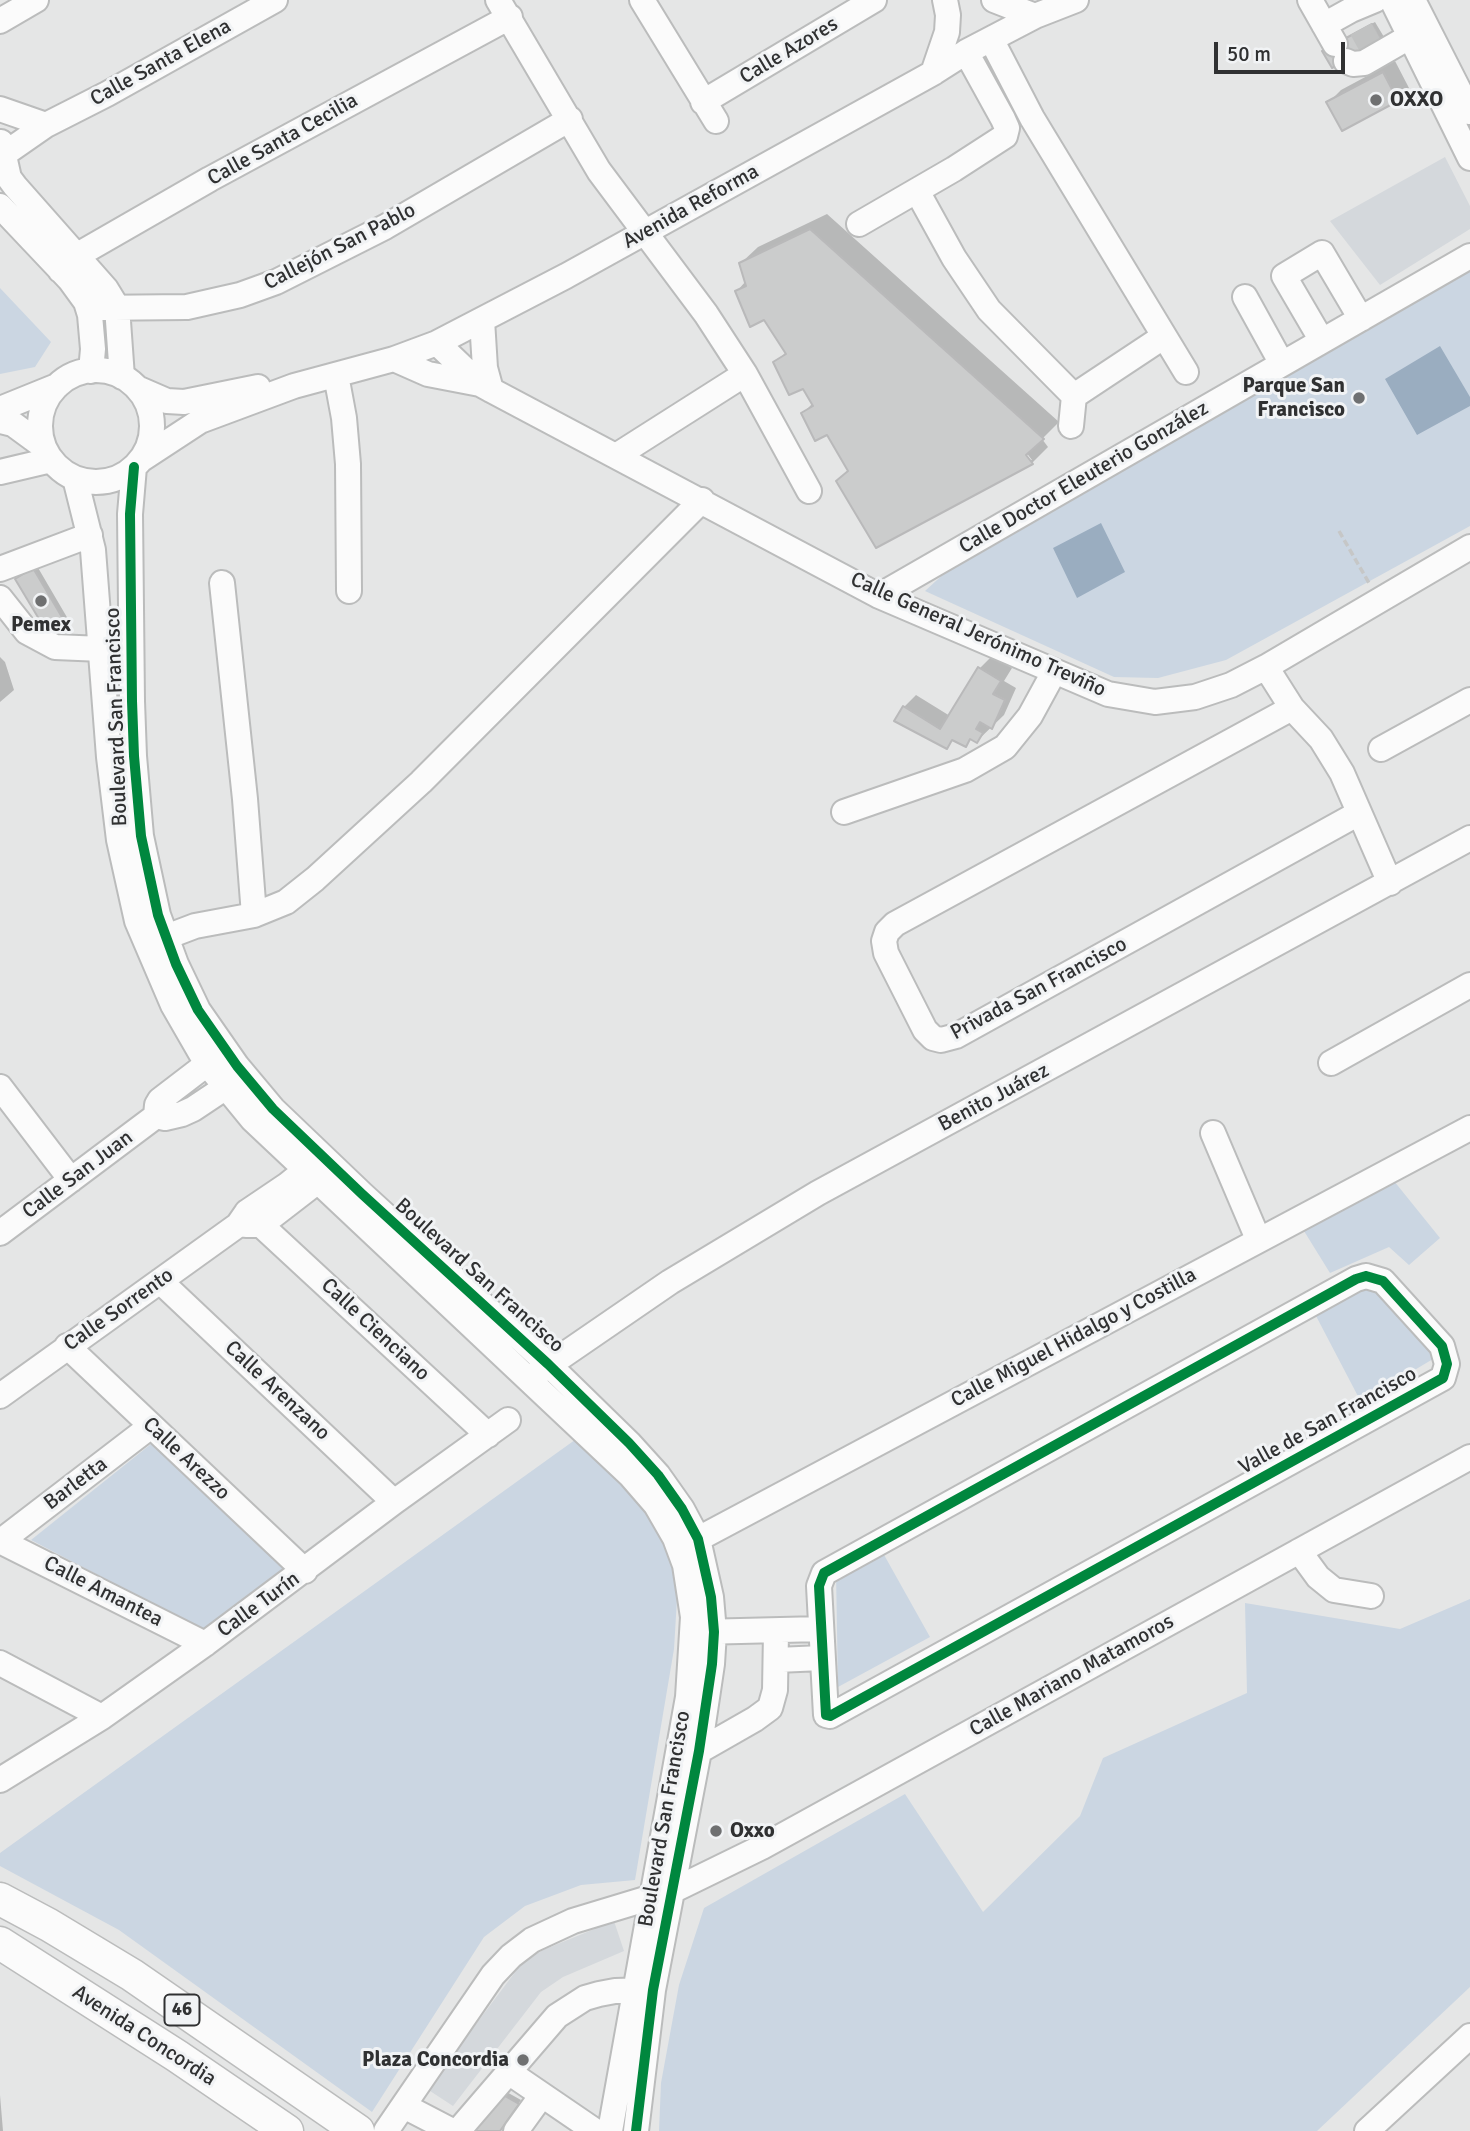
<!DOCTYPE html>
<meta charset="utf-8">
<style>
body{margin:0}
#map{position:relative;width:1470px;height:2131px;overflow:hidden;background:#e5e6e6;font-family:Signika,sans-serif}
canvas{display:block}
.scale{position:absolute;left:1214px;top:42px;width:131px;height:32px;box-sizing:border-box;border:4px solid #303132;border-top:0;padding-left:9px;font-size:21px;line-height:24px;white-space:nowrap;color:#303132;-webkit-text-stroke:5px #f1f3f5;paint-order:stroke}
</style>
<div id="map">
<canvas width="1470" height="2131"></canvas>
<div class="scale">50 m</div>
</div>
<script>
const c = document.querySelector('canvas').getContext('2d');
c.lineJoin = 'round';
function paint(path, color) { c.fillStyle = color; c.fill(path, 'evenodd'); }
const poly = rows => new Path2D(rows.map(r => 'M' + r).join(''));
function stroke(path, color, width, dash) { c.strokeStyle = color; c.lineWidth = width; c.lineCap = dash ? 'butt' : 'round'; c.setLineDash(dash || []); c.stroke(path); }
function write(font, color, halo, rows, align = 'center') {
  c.font = font + ' Signika,sans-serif'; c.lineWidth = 6; c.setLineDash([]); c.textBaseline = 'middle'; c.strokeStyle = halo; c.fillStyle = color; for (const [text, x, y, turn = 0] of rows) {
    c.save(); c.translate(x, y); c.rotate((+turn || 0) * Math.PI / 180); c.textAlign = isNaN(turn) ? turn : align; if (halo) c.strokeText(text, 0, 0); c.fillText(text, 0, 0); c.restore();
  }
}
paint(poly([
 [1445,157,1470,206,1470,229,1380,285,1330,221],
 [614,1921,624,1951,563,1977,541,1992,453,2106,427,2089,522,1963,543,1950]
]), '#d4d8dc');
paint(poly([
 [1470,271,1470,526,1226,660,1158,678,1114,677,925,591,949,569],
 [0,288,51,342,35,367,0,374],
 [1394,1181,1440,1238,1409,1265,1389,1247,1330,1273,1304,1231],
 [1373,1283,1438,1356,1361,1402,1315,1314],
 [579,1437,656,1521,670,1555,677,1599,674,1649,635,1880,581,1885,525,1906,484,1937,372,2112,119,1930,0,1866,0,1853],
 [151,1444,286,1568,205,1631,31,1540],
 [883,1553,930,1637,838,1687,836,1572],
 [1470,1599,1470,1987,1317,2131,659,2131,661,2083,679,1985,704,1908,905,1794,983,1912,1080,1816,1103,1758,1247,1693,1245,1603,1400,1629]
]), '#cbd6e2');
paint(poly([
 [1440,346,1470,397,1470,406,1417,435,1385,379],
 [1101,523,1125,572,1077,598,1053,548]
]), '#9aadc0');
paint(poly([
 [1375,22,1384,37,1380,40,1327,48],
 [1395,61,1409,88,1397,100,1329,102,1341,90],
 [827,214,1059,422,1042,439,1048,447,1032,463,849,470,828,433,803,413,813,403,804,387,775,363,786,352,765,318,737,291,746,281,741,263,758,247],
 [1022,447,1032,460,1028,460],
 [37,566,68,619,49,632,17,579],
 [992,656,1012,668,1004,681,1016,688,1004,715,977,741,972,738,966,745,954,739,946,747,904,707,916,695,950,716,980,668],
 [0,657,5,662,14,690,0,702],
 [503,2090,521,2100,500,2131],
 [0,2095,3,2131,0,2131]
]), '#0003');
const building = poly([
 [1372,24,1381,41,1332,68,1322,51,1372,24],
 [1383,72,1398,101,1342,131,1326,102,1383,72],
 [810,229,1044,439,1026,455,1033,464,876,548,836,481,848,471,827,435,815,441,801,413,813,406,803,389,789,395,773,362,786,354,764,320,750,327,735,291,746,286,739,263,810,229],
 [33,568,66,624,48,634,15,579,33,568],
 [978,667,1001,681,993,694,1005,700,992,729,980,722,976,729,983,733,977,743,970,739,966,747,952,740,947,749,894,721,903,706,940,729,978,667],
 [498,2092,519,2104,500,2131,470,2131,498,2092]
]);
paint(building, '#cbcccc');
stroke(building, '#b9b9ba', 2);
stroke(poly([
 [1361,29,1371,47]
]), '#c1c2c2', 24, [24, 12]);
const minor = poly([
 [498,0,599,171,706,314,745,374,809,491],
 [642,0,716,121],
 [994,0,1035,16],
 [1310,0,1335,44],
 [1392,0,1470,158],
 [1413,0,1470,112],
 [0,21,36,0],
 [1324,25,1351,10,1375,0],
 [991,39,1032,118,1186,372],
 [1346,61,1353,64,1364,63,1423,29],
 [933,73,947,32,948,15,945,0],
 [703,102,874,0],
 [0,109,46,125],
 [1,142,9,178,15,186,106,289,117,307,122,377],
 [0,157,46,125,107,94,275,0],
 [917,191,954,258,989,310,1074,396],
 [0,206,70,280,86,302,90,315,93,349,91,371],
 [859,224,954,169,1005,136,1007,128,1003,119,966,52],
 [60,270,76,256,210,179,510,17],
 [1245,297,1282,364],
 [89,308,187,307,240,295,276,282,385,227,570,119],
 [482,320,485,368,491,390],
 [1322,341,1284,276,1322,253,1361,319],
 [437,343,480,384,491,390,879,596,1108,694,1155,702,1195,697,1231,685,1266,667,1470,547],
 [394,359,428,374,480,384],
 '40 426a56 56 0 1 1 112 0a56 56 0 1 1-112 0Z',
 [336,375,344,418,348,464,349,591],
 [137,388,167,401,184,402,258,387],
 [1074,396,1163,337],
 [0,409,57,386],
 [0,421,13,424,43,446],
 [1071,426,1074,396],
 [616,456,745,374],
 [142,459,200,421,294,386,394,359,437,343,566,276,933,73,966,52,1035,16,1076,0],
 [134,467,130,514,132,701,134,756,141,836,158,915,176,964,198,1010,237,1066,273,1109,362,1194,548,1364,629,1443,658,1475,682,1509,698,1539,711,1597,714,1632,712,1664,699,1751,653,1990,636,2131],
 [0,472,51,460],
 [75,478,93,550,109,757,119,840,137,921,173,1005,207,1064,252,1119,630,1475,656,1505,675,1538,685,1565,693,1617,688,1697,610,2131],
 [0,569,90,535],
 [222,583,245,799,254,915],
 [879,596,1470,256],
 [0,598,27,632,55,647,102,649],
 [1266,667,1292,708,1321,739,1342,773,1390,883],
 [1292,708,895,924,887,932,884,941,886,953,925,1030,933,1038,941,1040,956,1036,1359,813],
 [1381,749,1470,700],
 [844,812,965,770,1005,747,1030,716,1054,672],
 [153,942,195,926,254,915,286,902,315,879,421,782,702,500],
 [1331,1063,1470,985],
 [0,1087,71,1180],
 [156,1116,157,1105,160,1100,207,1064],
 [1213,1133,1258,1239],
 [247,1212,488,1435],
 [246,1225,261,1225,331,1171],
 [0,1233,156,1116,165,1118,182,1114,193,1109,226,1087],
 [1366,1276,1383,1281,1442,1346,1447,1364,1443,1378,830,1716,826,1715,819,1586,824,1573,1356,1279,1366,1276],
 [160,1281,394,1502],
 [67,1346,305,1571],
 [536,1374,670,1282,818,1193,1470,838],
 [0,1396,238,1225,247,1212,287,1185,319,1159],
 [0,1541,205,1644],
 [1,1541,151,1426],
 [683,1547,1470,1128],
 [1299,1551,1318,1577,1334,1590,1371,1596],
 [700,1632,821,1629],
 [777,1660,822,1658],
 [0,1663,102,1717],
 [689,1754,699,1751,755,1719,770,1708,775,1690,776,1632],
 [0,1780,102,1717,205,1644,394,1502,508,1420],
 [510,2073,595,2131],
 [404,2106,452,2131],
 [386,2131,493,1975,511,1956,532,1940,573,1921,672,1891,762,1847,1470,1457],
 [458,2131,557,2016,585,1998,599,1994,615,1991,649,1990],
 [516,2131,542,2095],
 [1367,2131,1470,2036]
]);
const major = poly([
 [0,1899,49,1925,132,1975,358,2131],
 [0,1943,177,2056,287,2131]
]);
stroke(minor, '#bbbcbc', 28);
stroke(major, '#bbbcbc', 35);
stroke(poly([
 [1339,531,1369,583]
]), '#c6c7c7', 3.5, [7, 3.5]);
stroke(minor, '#fbfbfb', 24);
stroke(major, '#fbfbfb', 32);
stroke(poly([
 [134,467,130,514,132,701,134,756,141,836,158,915,176,964,198,1010,237,1066,273,1109,362,1194,548,1364,629,1443,658,1475,682,1509,698,1539,711,1597,714,1632,712,1664,699,1751,653,1990,636,2131],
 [1366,1276,1383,1281,1442,1346,1447,1364,1443,1378,830,1716,826,1715,819,1586,824,1573,1356,1279,1366,1276]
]), '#00873e', 10);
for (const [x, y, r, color] of [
 [1376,100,7,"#6f7071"],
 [1359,398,7,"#6f7071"],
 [41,601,7,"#6f7071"],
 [716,1831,7,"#6f7071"],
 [523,2060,7,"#6f7071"]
]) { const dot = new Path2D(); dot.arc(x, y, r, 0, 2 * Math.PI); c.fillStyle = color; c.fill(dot); stroke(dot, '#f1f3f5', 2.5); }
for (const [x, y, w] of [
 [182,2010,35]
]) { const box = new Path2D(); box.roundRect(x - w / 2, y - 15.5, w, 31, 5); c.fillStyle = '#f1f3f5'; c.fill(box); stroke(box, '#303132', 2); }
write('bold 19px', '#303132', null, [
 ["46",182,2010]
]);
write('21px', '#303132', '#f1f3f5', [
 ["Calle Azores",789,51,-31],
 ["Calle Santa Elena",161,63,-29],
 ["Calle Santa Cecilia",283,140,-29],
 ["Avenida Reforma",691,207,-29],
 ["Callejón San Pablo",340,247,-27],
 ["Calle Doctor Eleuterio González",1084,478,-30],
 ["Calle General Jerónimo Treviño",978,635,24],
 ["Boulevard San Francisco",117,717,-92],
 ["Privada San Francisco",1039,989,-28],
 ["Benito Juárez",994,1098,-28],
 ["Calle San Juan",78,1175,-37],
 ["Boulevard San Francisco",479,1276,42],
 ["Calle Sorrento",119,1310,-35],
 ["Calle Cienciano",375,1330,43],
 ["Calle Miguel Hidalgo y Costilla",1074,1338,-28],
 ["Calle Arenzano",277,1391,43],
 ["Valle de San Francisco",1328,1421,-29],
 ["Calle Arezzo",186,1459,43],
 ["Barletta",76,1484,-37],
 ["Calle Amantea",103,1592,27],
 ["Calle Turín",259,1605,-36],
 ["Calle Mariano Matamoros",1072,1676,-29],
 ["Boulevard San Francisco",665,1819,-80],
 ["Avenida Concordia",144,2036,33]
]);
write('bold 21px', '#303132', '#f1f3f5', [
 ["OXXO",1390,100],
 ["Parque San",1345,386,"right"],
 ["Francisco",1345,410,"right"],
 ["Pemex",41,625,"center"],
 ["Oxxo",730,1831],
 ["Plaza Concordia",509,2060,"right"]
], 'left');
</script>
